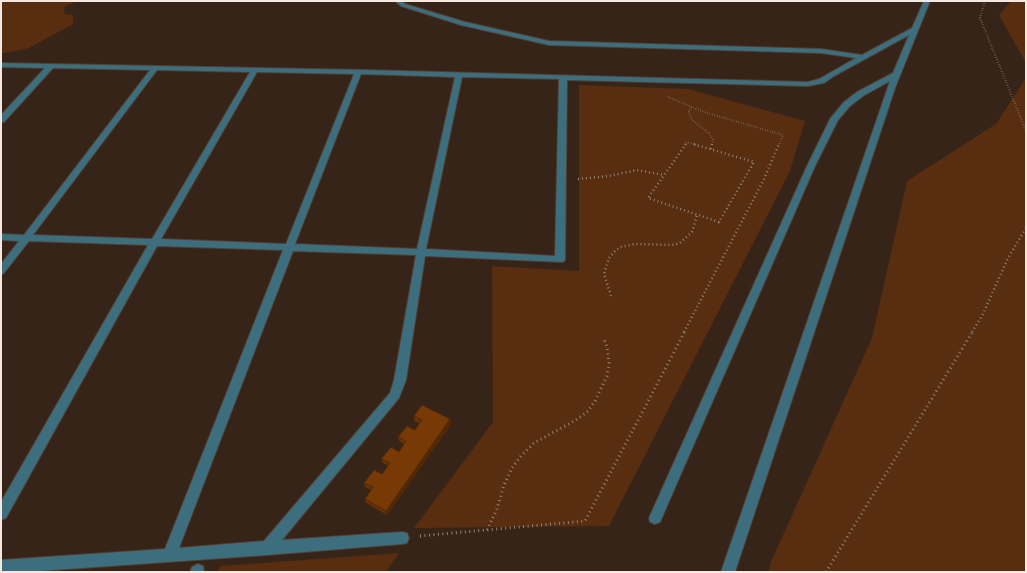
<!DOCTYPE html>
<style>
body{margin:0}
#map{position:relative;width:1027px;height:573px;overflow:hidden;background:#372418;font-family:"Exo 2",sans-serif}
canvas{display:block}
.frame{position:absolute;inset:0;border:2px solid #f5e8e0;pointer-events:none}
</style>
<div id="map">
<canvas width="1027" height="573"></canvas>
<div class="frame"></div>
</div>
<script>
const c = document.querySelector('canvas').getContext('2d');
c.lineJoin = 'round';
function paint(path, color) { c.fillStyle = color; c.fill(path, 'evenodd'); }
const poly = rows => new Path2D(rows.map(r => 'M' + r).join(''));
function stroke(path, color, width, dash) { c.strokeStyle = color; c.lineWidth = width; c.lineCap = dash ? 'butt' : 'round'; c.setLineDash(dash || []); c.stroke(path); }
paint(poly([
 [1,1,78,1,65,6,64,14,73,15,73,24,29,48,5,53,1,53],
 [1011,1,1026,1,1026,63,999,15],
 [1026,78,1026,572,769,572,770,564,872,338,907,181,996,124],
 [579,85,688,89,805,121,790,171,609,526,414,528,493,422,492,266,579,271],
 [399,553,386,572,216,572,221,566]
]), '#582d10');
const minor = poly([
 [395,1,402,1,405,4,465,22,549,41,821,49,862,55,912,28,924,1,930,1,895,88,735,572,721,572,890,81,863,96,850,106,838,120,815,166,660,522,655,524,650,522,649,518,807,166,830,119,844,102,857,92,893,73,909,35,834,76,824,83,808,86,567,80,565,260,563,262,425,256,406,380,399,398,282,540,402,532,407,533,409,538,407,543,402,544,267,555,25,572,1,572,1,560,165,549,283,250,157,246,6,518,1,520,1,502,148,245,29,241,4,273,1,275,1,264,19,241,1,240,1,234,24,235,150,70,53,68,4,122,1,122,1,115,45,68,1,67,1,63,367,70,808,82,819,79,856,58,821,53,549,45,461,25,401,6,395,1],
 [157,70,250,72,152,239,33,235,157,70],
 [257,72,354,74,286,244,161,239,257,72],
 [361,74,455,77,417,249,295,244,361,74],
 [462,77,559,79,555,256,426,249,462,77],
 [293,251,416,255,394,380,390,393,264,541,179,548,293,251],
 [198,564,203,566,204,572,190,572,192,567,198,564]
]);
stroke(minor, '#523f34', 2);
stroke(poly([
 [985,1,980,18,1026,131],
 [668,97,704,112,783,135,779,145],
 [691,107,689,112,692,120,709,133,713,140,712,145],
 [685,145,687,142,697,145]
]), '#928277', 2, [0.5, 2]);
stroke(poly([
 [686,144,648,198,719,222,754,162,693,144],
 [711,149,712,144],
 [578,179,609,176,637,170,664,175],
 [611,296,604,274,609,258,615,251,621,247,635,244,672,245,680,243,692,232,697,215],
 [684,332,764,179,779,144],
 [972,332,982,316,1008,258,1026,228]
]), '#928277', 2.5, [1, 3]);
stroke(poly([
 [487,530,497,509,504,485,512,468,521,456,534,443,576,420,588,411,595,401,607,376,609,363,607,347,604,339],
 [420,536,585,521,685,331],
 [826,572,973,331]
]), '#928277', 3, [1, 3.5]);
paint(minor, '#3d6e7d');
paint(poly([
 [414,416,450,419,451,424,387,515,366,503,365,499,371,490,365,487,364,483,382,474,388,466,383,463,381,459,399,452,404,444,399,441,398,437,415,430,419,423,414,421]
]), '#663105');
paint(poly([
 [450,419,451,424,387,515,386,511]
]), '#532804');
const building = poly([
 [422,405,450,419,386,511,365,499,373,487,364,483,374,470,382,474,390,463,381,459,391,447,399,452,406,441,398,437,407,426,415,430,422,420,414,416,422,405]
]);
paint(building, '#773906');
stroke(building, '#532804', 1);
</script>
